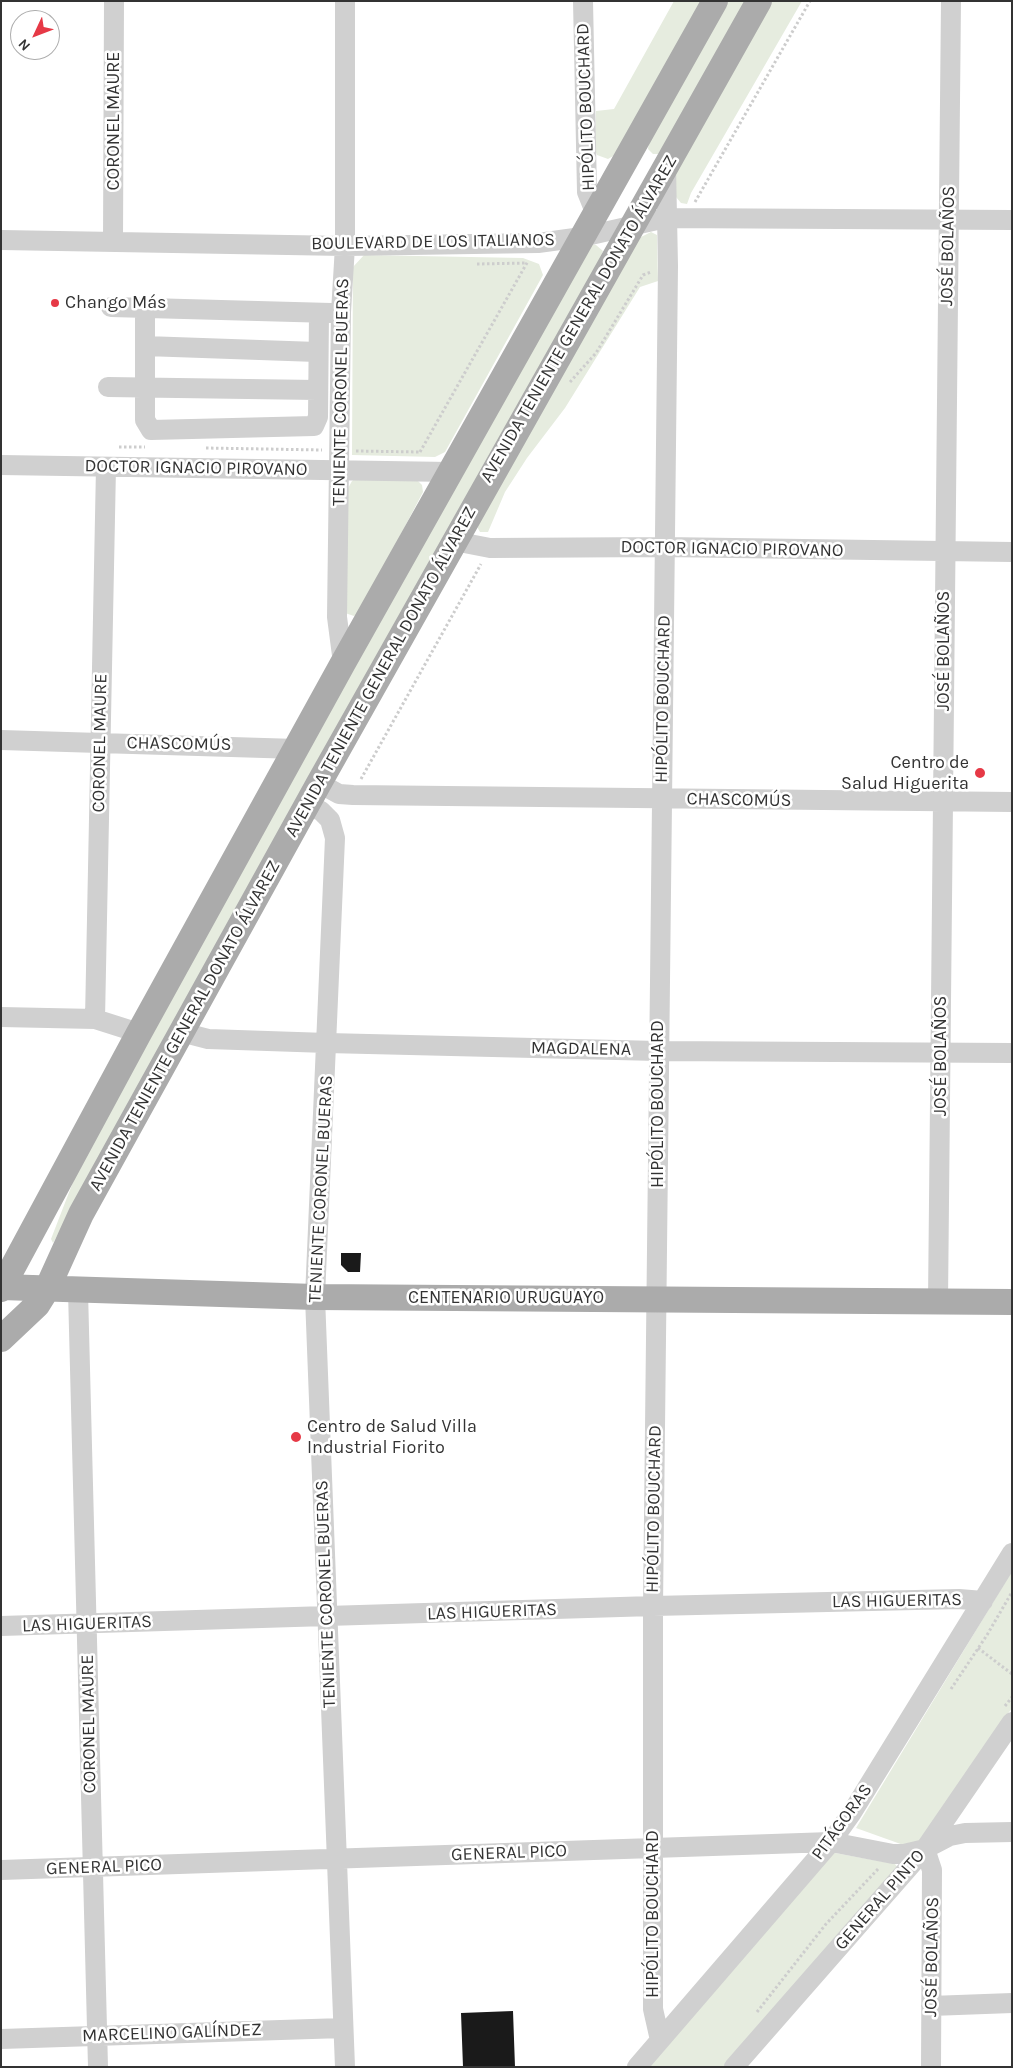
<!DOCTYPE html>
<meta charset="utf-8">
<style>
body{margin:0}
#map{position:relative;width:1013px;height:2068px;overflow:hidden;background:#fff;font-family:Karla,sans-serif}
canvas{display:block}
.frame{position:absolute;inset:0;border:2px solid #333;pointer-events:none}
.north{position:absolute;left:10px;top:10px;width:50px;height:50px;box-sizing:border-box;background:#fff;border:1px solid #adadad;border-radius:50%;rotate:227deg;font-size:14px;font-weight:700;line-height:20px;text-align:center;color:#333}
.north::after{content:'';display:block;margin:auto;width:18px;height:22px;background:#e63946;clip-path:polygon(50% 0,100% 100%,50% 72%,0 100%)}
</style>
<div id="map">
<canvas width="1013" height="2068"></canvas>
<div class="frame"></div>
<div class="north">N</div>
</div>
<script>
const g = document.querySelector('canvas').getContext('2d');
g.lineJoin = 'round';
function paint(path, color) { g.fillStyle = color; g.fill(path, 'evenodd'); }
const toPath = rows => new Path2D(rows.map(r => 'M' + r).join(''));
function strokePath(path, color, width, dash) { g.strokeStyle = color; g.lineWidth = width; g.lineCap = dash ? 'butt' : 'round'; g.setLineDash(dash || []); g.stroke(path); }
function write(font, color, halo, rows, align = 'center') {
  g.font = font + ' Karla,sans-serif'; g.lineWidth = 5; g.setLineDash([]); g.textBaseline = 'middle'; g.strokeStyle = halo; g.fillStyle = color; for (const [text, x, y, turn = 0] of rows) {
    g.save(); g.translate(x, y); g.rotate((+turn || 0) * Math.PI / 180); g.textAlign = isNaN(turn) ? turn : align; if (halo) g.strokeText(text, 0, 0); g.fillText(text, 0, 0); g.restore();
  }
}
paint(toPath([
 [674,1,703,1,615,155,608,159,597,155,595,150,596,111,614,109],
 [727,1,745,1,662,150,658,154,653,154,648,149,649,141],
 [769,1,802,1,691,193,687,204,681,203,676,197,675,170],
 [651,232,657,235,658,281,640,287,565,408,527,458,505,492,488,532,480,532,476,525,635,240],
 [590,244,596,245,603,251,601,257,53,1243,51,1239,85,1151],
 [364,255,523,258,539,264,543,275,445,452,435,457,352,455,353,267],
 [359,476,418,481,422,485,423,492,359,614,354,616,345,613,347,490,352,481],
 [1012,1571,1012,1708,918,1843,909,1847,856,1828],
 [830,1852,895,1864,898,1868,726,2067,647,2067]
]), '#e6ecdf');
paint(toPath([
 [341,1253,361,1253,360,1272,348,1272,341,1265],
 [513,2011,515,2067,463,2067,461,2013]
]), '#1a1a1a');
strokePath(toPath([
 [695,202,810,1],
 [477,264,526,263],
 [570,382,596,353,643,275,651,272],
 [119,447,145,447],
 [206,448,322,450],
 [356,451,420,452],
 [420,452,528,261],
 [361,779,481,564],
 [978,1648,1012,1674],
 [951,1689,987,1635,1012,1592],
 [1005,1706,1012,1697],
 [757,2012,826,1924,879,1868]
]), '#cdcdcd', 3, [2.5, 2.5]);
strokePath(toPath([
 [583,1,587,192,595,212],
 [1,240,345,246,538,243,582,237,666,218,1012,220],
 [113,241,114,1],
 [111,307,331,313],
 [145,308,145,420,151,430,314,426,318,417,319,313],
 [145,346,317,352],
 [108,387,317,390],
 [1,465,450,472],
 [454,541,490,548,664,547,1012,552],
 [343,663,337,617,341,312,345,246,345,1],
 [1,740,297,749],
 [319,783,339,794,353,795,1012,802],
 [307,805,321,811,330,820,335,838,315,1297,345,2067],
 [1,1017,95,1019,139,1033],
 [95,1019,106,467],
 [181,1032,208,1039,327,1043,658,1051,1012,1053],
 [78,1291,98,2067],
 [938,1300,951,1],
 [1,1626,653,1606,959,1599,983,1601],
 [925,1849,932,1870,931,2067],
 [1,1870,831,1842,893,1854,904,1854,925,1849,950,1836,965,1833,1012,1832],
 [931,2006,1012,2003],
 [1,2039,343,2028],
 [660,2040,653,2009,653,1606,668,266,666,167],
 [637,2067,831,1842,851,1814,1012,1553],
 [734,2067,925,1849,1012,1722]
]), '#d0d0d0', 20);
strokePath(toPath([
 [1,1287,315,1297,1012,1302],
 [1,1289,139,1033,343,663,715,1],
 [1,1339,37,1305,47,1289,81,1214,319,783,759,1]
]), '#ababab', 26);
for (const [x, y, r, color] of [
 [55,303,5,"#e63946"],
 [980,773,6,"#e63946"],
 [296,1437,6,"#e63946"]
]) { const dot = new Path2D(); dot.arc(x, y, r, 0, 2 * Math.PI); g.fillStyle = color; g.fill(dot); strokePath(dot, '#fff', 2); }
write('18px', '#333', '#fff', [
 ["HIPÓLITO BOUCHARD",586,107,-92],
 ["CORONEL MAURE",114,121,-90],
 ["BOULEVARD DE LOS ITALIANOS",433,242,-1],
 ["JOSÉ BOLAÑOS",948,246,-89],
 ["AVENIDA TENIENTE GENERAL DONATO ÁLVAREZ",579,319,-60],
 ["TENIENTE CORONEL BUERAS",341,392,-89],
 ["DOCTOR IGNACIO PIROVANO",196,468,1],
 ["DOCTOR IGNACIO PIROVANO",732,549,1],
 ["JOSÉ BOLAÑOS",944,651,-90],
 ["AVENIDA TENIENTE GENERAL DONATO ÁLVAREZ",381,672,-61],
 ["HIPÓLITO BOUCHARD",663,699,-89],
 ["CORONEL MAURE",100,743,-89],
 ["CHASCOMÚS",179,744,1],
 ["CHASCOMÚS",739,800,1],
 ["AVENIDA TENIENTE GENERAL DONATO ÁLVAREZ",185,1026,-61],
 ["MAGDALENA",581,1049,1],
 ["JOSÉ BOLAÑOS",941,1056,-90],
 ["HIPÓLITO BOUCHARD",658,1104,-90],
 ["TENIENTE CORONEL BUERAS",321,1189,-87],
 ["CENTENARIO URUGUAYO",506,1298],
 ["HIPÓLITO BOUCHARD",654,1509,-89],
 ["TENIENTE CORONEL BUERAS",326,1594,-92],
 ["LAS HIGUERITAS",897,1601,-1],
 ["LAS HIGUERITAS",492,1612,-2],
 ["LAS HIGUERITAS",87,1624,-2],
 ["CORONEL MAURE",89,1724,-91],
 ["PITÁGORAS",842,1822,-54],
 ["GENERAL PICO",509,1853,-2],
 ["GENERAL PICO",104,1867,-2],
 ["GENERAL PINTO",880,1900,-49],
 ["HIPÓLITO BOUCHARD",653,1914,-90],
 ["JOSÉ BOLAÑOS",932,1957,-89],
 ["MARCELINO GALÍNDEZ",172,2033,-2]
]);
write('18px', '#333', '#fff', [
 ["Chango Más",65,303],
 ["Centro de",969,763,"right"],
 ["Salud Higuerita",969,784,"right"],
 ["Centro de Salud Villa",307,1427],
 ["Industrial Fiorito",307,1448]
], 'left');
</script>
